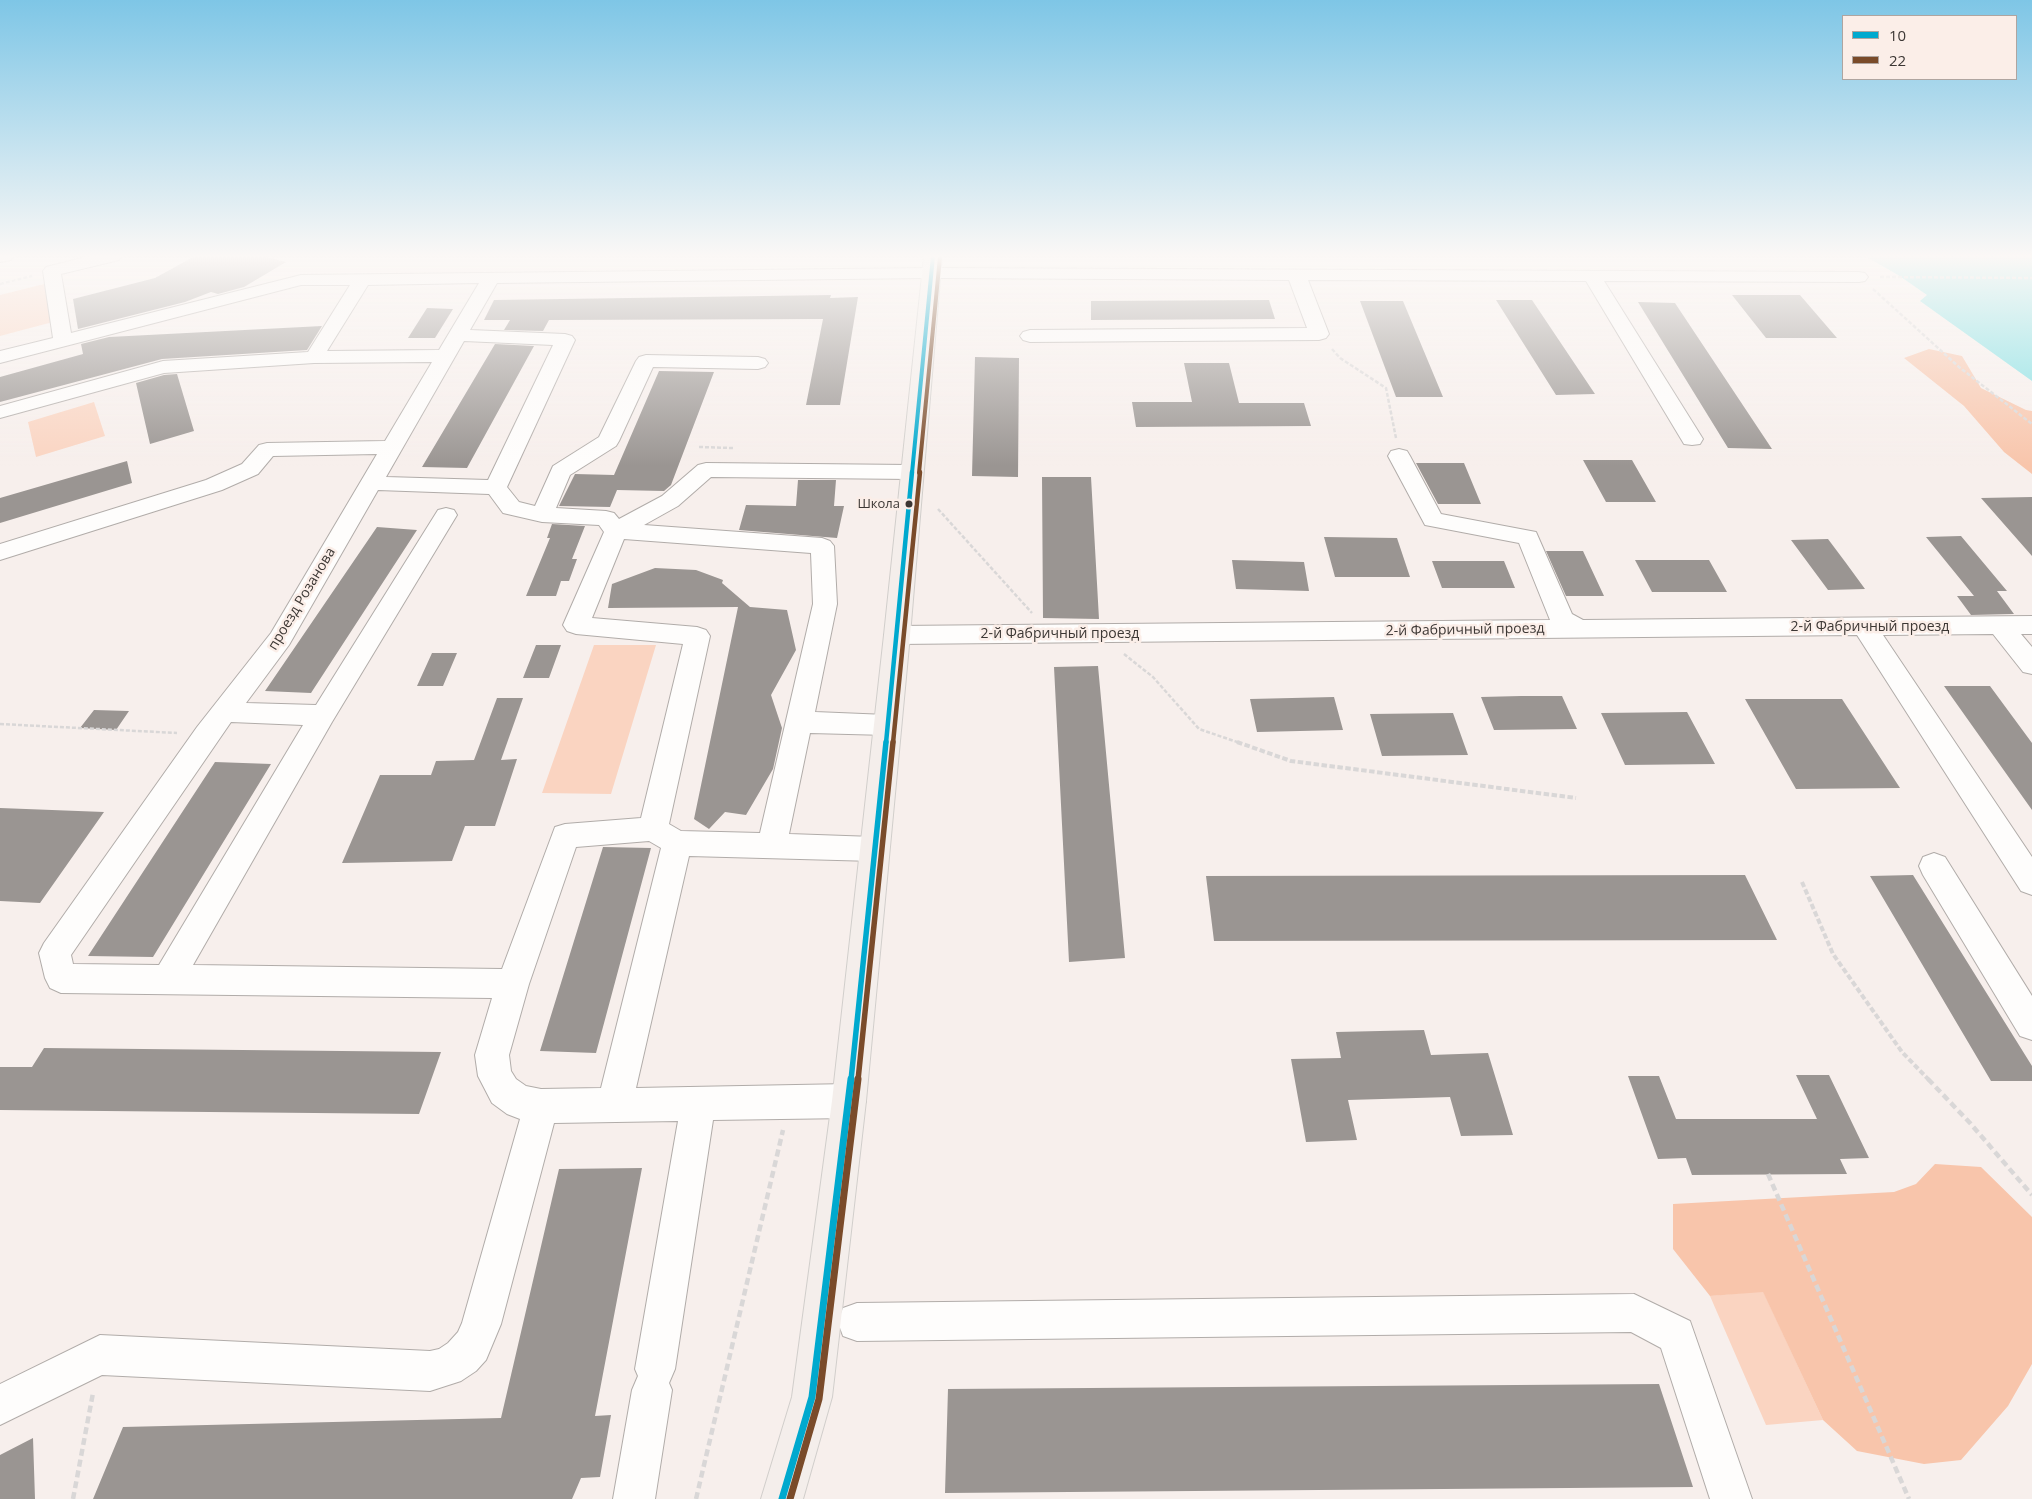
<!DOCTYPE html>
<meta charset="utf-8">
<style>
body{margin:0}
#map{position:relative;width:2032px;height:1499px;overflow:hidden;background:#f7efec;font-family:"Open Sans",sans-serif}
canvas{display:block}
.legend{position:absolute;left:1842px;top:15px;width:175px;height:65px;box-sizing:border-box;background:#fbeee8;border:1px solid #afa5a0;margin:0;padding:6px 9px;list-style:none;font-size:15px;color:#3c3734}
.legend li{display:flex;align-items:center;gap:10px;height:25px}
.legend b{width:25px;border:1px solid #afa5a0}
</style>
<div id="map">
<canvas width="2032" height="1499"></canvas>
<ul class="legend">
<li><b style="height:6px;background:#00a9ce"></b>10</li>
<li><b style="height:6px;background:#7a4b2a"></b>22</li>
</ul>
</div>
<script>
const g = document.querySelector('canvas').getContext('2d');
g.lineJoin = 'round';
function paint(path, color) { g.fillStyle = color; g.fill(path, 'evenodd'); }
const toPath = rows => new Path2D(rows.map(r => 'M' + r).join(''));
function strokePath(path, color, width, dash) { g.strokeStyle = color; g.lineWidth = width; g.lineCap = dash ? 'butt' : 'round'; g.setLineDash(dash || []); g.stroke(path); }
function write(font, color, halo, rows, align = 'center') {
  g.font = font + ' "Open Sans",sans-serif'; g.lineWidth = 5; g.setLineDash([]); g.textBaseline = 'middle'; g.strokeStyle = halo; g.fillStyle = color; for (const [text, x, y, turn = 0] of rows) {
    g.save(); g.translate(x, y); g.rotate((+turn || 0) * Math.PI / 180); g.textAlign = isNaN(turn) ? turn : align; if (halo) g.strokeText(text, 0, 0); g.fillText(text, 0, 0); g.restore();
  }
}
paint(toPath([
 [44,284,53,322,0,336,0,295],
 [94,402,105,436,36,457,28,422],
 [594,645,656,645,611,794,542,793],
 [1763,1291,1823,1420,1766,1425,1710,1296]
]), '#fad4c1');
paint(toPath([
 [1929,349,1962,356,1981,388,2026,410,2032,411,2032,474,2004,452,1964,406,1904,358],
 [1935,1164,1981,1167,2032,1217,2032,1364,2008,1406,1961,1460,1924,1464,1857,1451,1823,1420,1763,1292,1710,1296,1673,1249,1673,1204,1894,1192,1916,1184]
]), '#f8c5ab');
paint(toPath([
 [1865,256,2032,256,2032,381,1920,301,1927,295,1898,275]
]), '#80e0e4');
paint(toPath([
 [195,256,263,256,286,262,244,287,218,294,211,292,185,302,78,329,73,299,155,278],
 [831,295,830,298,858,297,840,405,806,405,823,319,549,320,543,331,504,330,510,320,484,320,494,300],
 [1732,295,1800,295,1837,338,1766,338],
 [1269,300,1275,319,1091,320,1091,301],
 [1496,300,1532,300,1595,394,1556,395],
 [1360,301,1403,301,1443,397,1396,397],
 [1638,302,1675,303,1772,449,1728,448],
 [427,308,453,309,435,338,408,338],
 [322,326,307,350,162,359,0,402,0,377,83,354,81,344,109,337],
 [495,344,534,346,467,468,422,467],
 [975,357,1019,358,1018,477,972,476],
 [1184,363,1229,363,1239,403,1304,403,1311,426,1136,427,1132,402,1192,402],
 [659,371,714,372,671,485,664,491,617,490,610,507,559,506,575,474,614,475],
 [177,374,194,431,150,444,136,383,164,375],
 [1583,460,1632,460,1656,502,1606,502],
 [127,461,132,483,0,523,0,498],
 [1416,463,1464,463,1481,504,1438,504],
 [1042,477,1091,477,1099,619,1043,618],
 [798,480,836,480,834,506,844,506,837,538,739,530,746,505,796,506],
 [2032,497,2032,556,1981,498],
 [552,524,585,526,572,559,577,559,569,581,561,581,556,596,526,596,550,538,547,538],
 [377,527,417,530,311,693,265,691],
 [1961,536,2007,591,1997,591,2014,614,1971,615,1957,596,1974,596,1926,537],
 [1324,537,1397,538,1410,577,1335,577],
 [1828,539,1846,563,1865,589,1828,590,1791,540],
 [1546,551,1583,551,1604,596,1566,596],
 [1232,560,1304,562,1309,591,1236,589],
 [1635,560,1709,560,1727,592,1652,592],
 [1432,561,1504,561,1515,588,1442,588],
 [655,568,696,570,723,580,722,583,750,607,787,610,796,650,771,695,782,728,773,769,746,815,725,812,709,829,694,819,738,607,608,608,612,584],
 [536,645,561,645,549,678,523,678],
 [432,653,457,653,443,686,417,686],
 [1098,666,1125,958,1069,962,1054,667],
 [1944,686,1990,686,2032,743,2032,810],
 [1521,696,1562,696,1577,729,1494,730,1481,697],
 [1334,697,1343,730,1257,732,1250,699],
 [497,698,523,698,501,760,517,759,495,826,465,826,452,861,342,863,380,775,431,775,436,761,474,760],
 [1745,699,1842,699,1900,788,1796,789],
 [94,710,129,711,116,730,80,728],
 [1687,712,1715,764,1625,765,1601,713],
 [1453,713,1468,755,1382,756,1370,714],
 [215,762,271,764,153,957,88,956],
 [0,808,104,812,40,903,0,901],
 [603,847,651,848,596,1053,540,1051],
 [1745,875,1777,940,1214,941,1206,876],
 [1913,875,2032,1066,2032,1081,1991,1081,1870,876],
 [1424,1030,1431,1055,1488,1053,1513,1135,1461,1136,1450,1097,1348,1100,1357,1140,1306,1142,1291,1059,1341,1058,1336,1032],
 [44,1048,441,1052,419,1114,0,1110,0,1067,32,1067],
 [1796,1075,1829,1075,1869,1158,1840,1159,1847,1174,1692,1175,1686,1158,1658,1159,1628,1076,1659,1076,1676,1119,1817,1119],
 [642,1168,595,1416,611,1415,600,1477,581,1478,572,1499,93,1499,123,1427,501,1418,559,1169],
 [1659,1384,1693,1487,945,1493,948,1389],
 [33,1438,35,1499,0,1499,0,1455]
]), '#9a9592');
const minor = toPath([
 [0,256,14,256,11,260,0,262,0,256],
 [90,256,122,256,119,260,61,274,71,333,301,275,931,268,1859,272,1865,273,1868,277,1865,281,1859,282,1604,281,1703,439,1700,444,1692,445,1684,444,1681,439,1586,281,1308,280,1329,334,1326,338,1319,340,1030,342,1023,340,1020,336,1023,332,1030,330,1307,328,1289,280,931,278,497,283,470,330,565,334,572,336,575,340,507,487,519,502,535,506,553,466,599,437,636,361,639,357,646,355,758,357,765,359,768,363,765,367,758,369,653,367,619,441,616,446,570,475,556,508,606,511,614,513,619,519,662,496,698,465,706,463,911,465,919,467,922,472,919,477,911,479,711,477,678,506,644,525,822,538,830,541,834,546,837,604,815,712,887,715,897,718,901,725,897,732,887,735,810,733,789,834,874,837,884,840,889,849,884,858,874,861,689,856,636,1088,849,1084,861,1089,866,1101,861,1113,849,1118,713,1120,675,1369,669,1383,672,1390,655,1499,613,1499,632,1390,638,1376,635,1369,678,1121,554,1123,501,1324,486,1360,476,1371,461,1381,430,1391,102,1375,0,1425,0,1384,100,1335,430,1351,439,1349,448,1343,458,1332,462,1323,520,1119,507,1114,492,1103,478,1076,475,1055,492,998,61,993,50,988,45,978,39,953,44,943,197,727,271,633,377,454,273,456,258,474,222,490,0,560,0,544,206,480,242,464,259,445,267,443,385,441,432,362,314,363,164,373,0,418,0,406,163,361,308,352,350,285,301,285,0,363,0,351,53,338,43,271,46,267,90,256],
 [479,283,439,350,327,351,368,285,479,283],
 [464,341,553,345,488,480,386,477,464,341],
 [378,490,489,494,503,513,542,522,599,525,604,532,563,625,567,631,576,634,683,644,641,818,565,824,555,827,502,969,193,965,332,722,457,515,454,510,446,508,438,510,316,705,246,703,289,645,378,490],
 [624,539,811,553,813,604,760,833,681,831,669,824,710,636,706,630,697,627,592,618,624,539],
 [231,722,303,725,159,965,73,964,71,955,231,722],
 [649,841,661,848,601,1088,541,1089,526,1086,516,1079,511,1071,509,1055,529,984,576,847,649,841],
 [1399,449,1407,451,1410,456,1441,514,1536,532,1572,614,1583,620,2032,616,2032,634,2021,634,2032,647,2032,674,2023,672,1993,634,1883,635,2032,857,2032,895,2021,891,1857,635,897,644,888,641,884,635,888,629,897,626,1550,620,1519,543,1425,525,1388,456,1391,451,1399,449],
 [1934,853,1945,857,2032,996,2032,1040,2020,1036,1923,875,1919,866,1923,857,1934,853],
 [1634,1294,1690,1321,1752,1499,1710,1499,1661,1348,1631,1332,857,1341,843,1336,838,1322,843,1308,857,1303,1634,1294]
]);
const major = toPath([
 [924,256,942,256,910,635,866,1101,832,1397,803,1499,761,1499,792,1397,832,1101,884,635,924,256]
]);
strokePath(minor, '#b1aca9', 2);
strokePath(major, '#d1cecb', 2);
strokePath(toPath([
 [1880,277,2032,278],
 [0,284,32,276],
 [1873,289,1959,367,2032,424],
 [1332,349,1340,358,1386,388,1396,438],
 [699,447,733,448],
 [938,509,1032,613],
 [1124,654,1153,677,1199,729,1240,743],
 [0,724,177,733]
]), '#d9d7d7', 2.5, [4, 2]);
strokePath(toPath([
 [1237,742,1291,761,1576,798],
 [1802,882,1833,954,1902,1052,1929,1080]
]), '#d9d7d7', 4, [5.5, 2.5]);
strokePath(toPath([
 [1928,1079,1970,1123,2032,1195],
 [1768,1174,1909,1499],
 [73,1499,93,1393],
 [696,1499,783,1130]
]), '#d9d7d7', 4.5, [7, 4]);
paint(minor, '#fefdfc');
paint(major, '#f4eeeb');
strokePath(toPath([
 [912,473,933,256]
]), '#00a9ce', 4);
strokePath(toPath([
 [886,743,912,472]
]), '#00a9ce', 4.5);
strokePath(toPath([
 [851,1080,886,742]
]), '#00a9ce', 5.5);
strokePath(toPath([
 [782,1499,812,1397,851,1079]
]), '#00a9ce', 7);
strokePath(toPath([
 [919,473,940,257]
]), '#7a4b2a', 4);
strokePath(toPath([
 [893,743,920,472]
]), '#7a4b2a', 4.5);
strokePath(toPath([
 [858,1080,893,742]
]), '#7a4b2a', 5.5);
strokePath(toPath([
 [790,1499,819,1399,858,1079]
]), '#7a4b2a', 7);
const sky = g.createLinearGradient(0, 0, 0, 466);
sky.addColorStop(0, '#7ec6e6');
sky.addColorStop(0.55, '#fbf8f6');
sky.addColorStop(1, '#fbf8f600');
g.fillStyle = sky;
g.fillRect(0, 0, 2032, 466);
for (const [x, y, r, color] of [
 [909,504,4.5,"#3c3734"]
]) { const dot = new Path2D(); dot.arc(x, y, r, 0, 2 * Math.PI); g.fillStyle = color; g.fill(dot); strokePath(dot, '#fbeee8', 2); }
write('13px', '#3c3734', '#fbeee8', [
 ["Школа",900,504]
], 'right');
write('14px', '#3c3734', '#fbeee8', [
 ["проезд Розанова",302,599,-59],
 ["2-й Фабричный проезд",1870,627],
 ["2-й Фабричный проезд",1465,630,-1],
 ["2-й Фабричный проезд",1060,634]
]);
</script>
